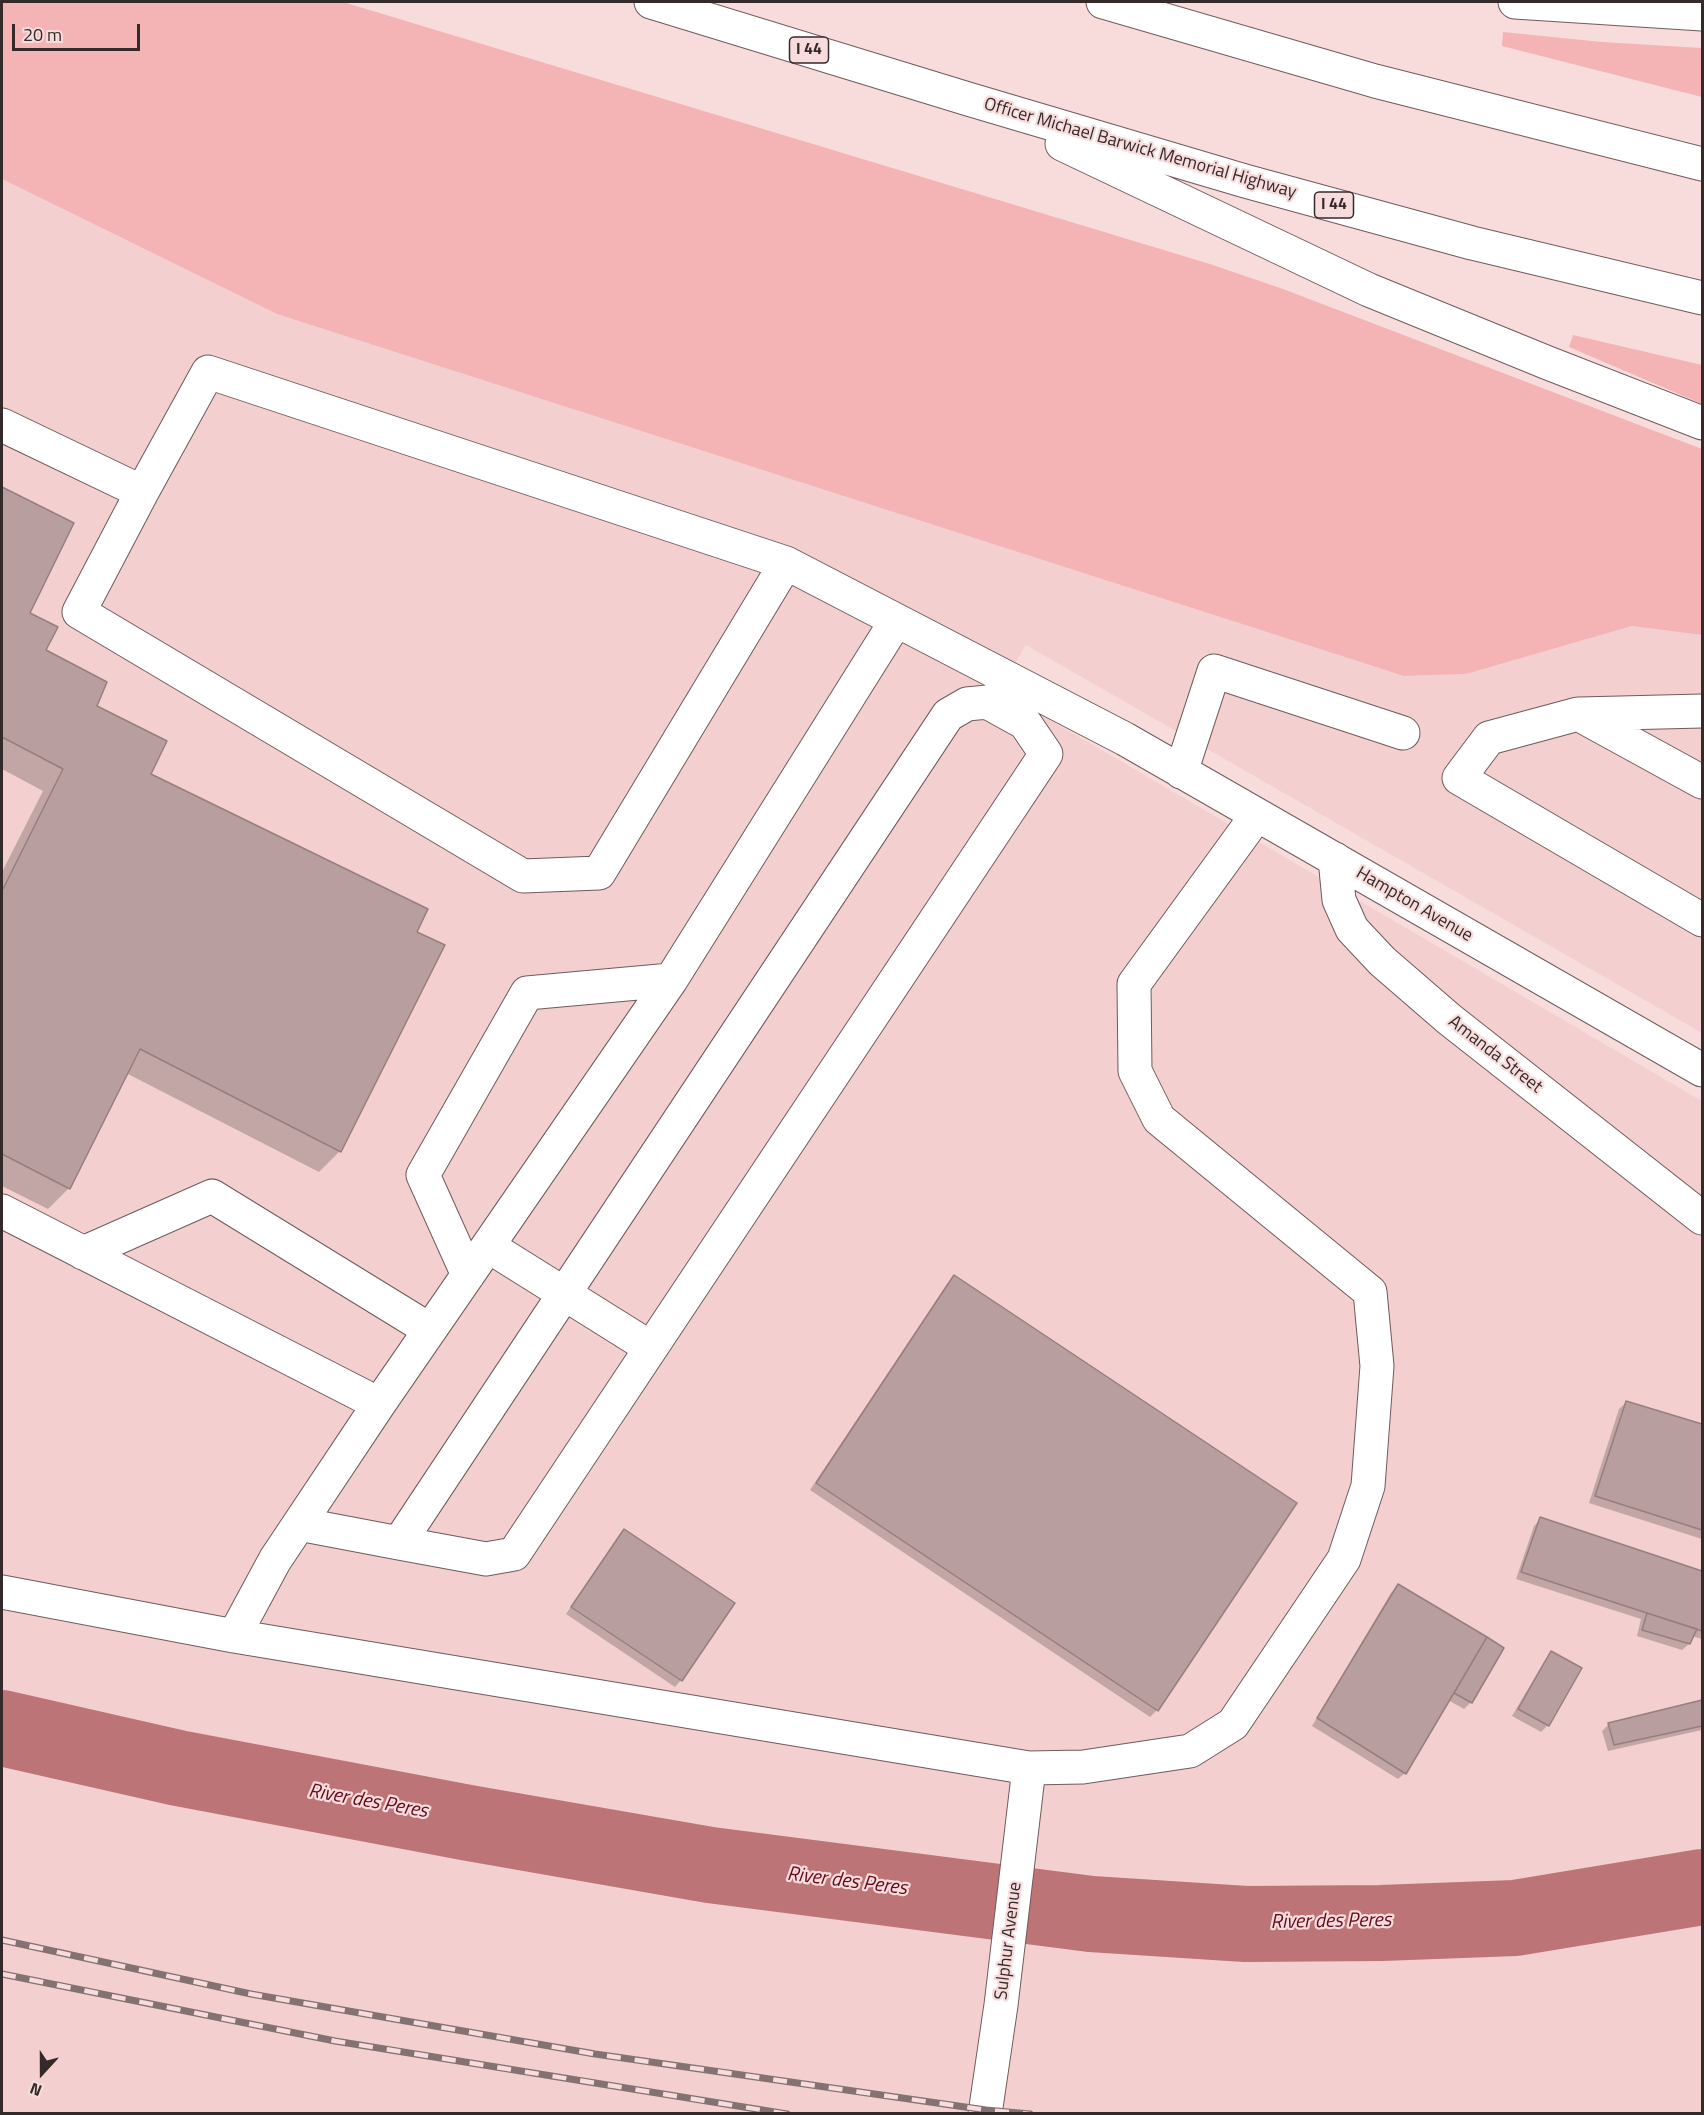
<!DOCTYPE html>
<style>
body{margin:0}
#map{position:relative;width:1704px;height:2115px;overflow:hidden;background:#f8dcdc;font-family:"Titillium Web",sans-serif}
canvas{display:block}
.frame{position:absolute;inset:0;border:3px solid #352a2a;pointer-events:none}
.north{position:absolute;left:12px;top:2043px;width:60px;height:60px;-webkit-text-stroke:4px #f8dcdc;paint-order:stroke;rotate:201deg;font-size:16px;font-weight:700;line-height:24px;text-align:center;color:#352a2a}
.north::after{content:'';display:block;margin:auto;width:21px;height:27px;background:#352a2a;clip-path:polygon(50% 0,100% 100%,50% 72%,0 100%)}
.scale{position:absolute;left:12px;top:24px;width:128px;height:27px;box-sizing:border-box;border:3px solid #352a2a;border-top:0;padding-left:8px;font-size:18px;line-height:21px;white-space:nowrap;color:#352a2a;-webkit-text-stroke:4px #f8dcdc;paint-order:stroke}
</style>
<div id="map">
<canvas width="1704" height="2115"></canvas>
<div class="frame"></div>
<div class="north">N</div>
<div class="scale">20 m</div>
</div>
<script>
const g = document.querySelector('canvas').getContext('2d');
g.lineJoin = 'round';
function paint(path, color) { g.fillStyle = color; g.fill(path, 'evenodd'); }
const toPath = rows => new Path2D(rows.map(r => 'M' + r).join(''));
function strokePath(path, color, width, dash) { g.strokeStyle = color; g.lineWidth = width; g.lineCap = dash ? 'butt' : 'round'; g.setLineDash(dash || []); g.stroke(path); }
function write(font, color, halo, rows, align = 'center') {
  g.font = font + ' "Titillium Web",sans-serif'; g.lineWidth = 4.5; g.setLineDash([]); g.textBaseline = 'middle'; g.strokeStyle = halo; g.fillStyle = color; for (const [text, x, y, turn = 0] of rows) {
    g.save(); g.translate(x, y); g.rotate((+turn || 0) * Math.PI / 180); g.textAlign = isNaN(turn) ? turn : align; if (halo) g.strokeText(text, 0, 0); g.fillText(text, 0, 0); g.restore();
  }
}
paint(toPath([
 [2,179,277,314,1404,676,1466,674,1632,626,1702,635,1702,1033,1026,645,999,690,1702,1101,1702,2113,2,2113]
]), '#f3cfcf');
paint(toPath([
 [2,2,343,2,1210,264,1283,289,1702,449,1702,635,1632,626,1466,674,1404,676,277,314,2,179],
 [1503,32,1602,42,1702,48,1702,97,1502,46],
 [1573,335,1702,365,1702,404,1569,347]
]), '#f4b3b4');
paint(toPath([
 [2,489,72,524,28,613,44,651,95,707,148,774,415,932,340,1151,319,1172,126,1073,69,1188,48,1209,2,1186,2,872,43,791,2,769],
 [954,1277,1157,1710,1150,1717,810,1490,947,1284],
 [1626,1403,1702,1426,1702,1539,1589,1503,1619,1409],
 [1541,1519,1702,1572,1702,1639,1692,1636,1689,1644,1682,1650,1637,1636,1641,1619,1516,1579,1534,1526],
 [624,1530,681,1680,675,1687,566,1614,618,1537],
 [1398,1586,1502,1648,1471,1702,1464,1709,1448,1700,1405,1773,1398,1779,1312,1726,1391,1593],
 [1552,1653,1548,1725,1541,1732,1512,1716,1545,1660],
 [1702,1702,1702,1730,1608,1751,1602,1731,1609,1724]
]), '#0003');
strokePath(toPath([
 [2,1728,178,1768,469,1823,710,1865,1091,1914,1246,1924,1381,1923,1515,1918,1702,1887]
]), '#bc7477', 76);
const building = toPath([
 [2,487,74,523,30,613,58,627,46,650,107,682,97,706,167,741,151,774,428,909,417,932,445,945,341,1152,140,1049,70,1189,2,1154,2,891,63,769,2,737,2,487],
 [954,1275,1297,1503,1158,1711,816,1483,954,1275],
 [1626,1401,1702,1424,1702,1530,1595,1496,1626,1401],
 [1540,1517,1702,1571,1702,1631,1521,1572,1540,1517],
 [624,1529,735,1603,682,1681,571,1607,624,1529],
 [1398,1584,1487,1637,1406,1774,1317,1718,1398,1584],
 [1647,1613,1697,1629,1690,1644,1642,1630,1647,1613],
 [1487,1637,1504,1648,1472,1703,1454,1693,1487,1637],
 [1551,1651,1582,1668,1549,1726,1518,1709,1551,1651],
 [1702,1700,1702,1726,1614,1745,1608,1723,1702,1700]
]);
paint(building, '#b89e9e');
strokePath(building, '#977e7f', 1.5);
const minor = toPath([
 [2,425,142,492],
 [786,563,599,873,523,876,79,612,142,492,208,372,786,563,1125,739,1702,1070],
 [896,621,671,980,379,1404,275,1560,234,1636,1029,1768,1083,1767,1190,1751,1233,1724,1344,1559,1368,1486,1377,1366,1370,1292,1159,1119,1135,1071,1134,984,1257,815],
 [1580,714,1702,711],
 [1181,772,1214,671,1403,733],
 [1702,782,1578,714,1489,738,1459,778,1702,920],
 [1335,859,1339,900,1352,929,1382,961,1449,1019,1702,1218],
 [2,1211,379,1404],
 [488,1246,651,1348],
 [83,1253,212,1196,430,1330],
 [468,1275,423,1175,527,993,671,980],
 [299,1524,399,1543,486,1559,514,1554,1046,754,1025,723,987,702,967,704,948,715,399,1543],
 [2,1592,234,1636],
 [985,2114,1001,2005,1029,1768]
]);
const highway = toPath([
 [651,2,968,99,1245,181,1472,243,1702,298],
 [1103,2,1375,81,1702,164],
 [1515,2,1702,14],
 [1062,144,1369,290,1548,363,1702,423]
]);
strokePath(minor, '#725a5b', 35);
strokePath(highway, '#725a5b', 35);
strokePath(minor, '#fff', 33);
strokePath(highway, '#fff', 33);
const rail = toPath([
 [2,1940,251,1994,595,2054,986,2110,1030,2114],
 [2,1974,335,2041,787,2114]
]);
strokePath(rail, '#847272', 7);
strokePath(rail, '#f8dcdc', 4.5, [14]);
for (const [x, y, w] of [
 [809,50,39],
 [1334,205,39]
]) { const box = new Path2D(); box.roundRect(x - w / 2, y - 13, w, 26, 4.5); g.fillStyle = '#f8dcdc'; g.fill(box); strokePath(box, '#352a2a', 1.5); }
write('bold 16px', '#352a2a', null, [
 ["I 44",809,50],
 ["I 44",1334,205]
]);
write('18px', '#352a2a', '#f8dcdc', [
 ["Officer Michael Barwick Memorial Highway",1140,149,16],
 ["Hampton Avenue",1414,905,30],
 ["Amanda Street",1495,1055,38],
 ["Sulphur Avenue",1009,1941,-83]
]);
write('italic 20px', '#640a1d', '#f8dcdc', [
 ["River des Peres",368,1802,10],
 ["River des Peres",847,1882,7],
 ["River des Peres",1331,1922,-1]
]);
</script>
